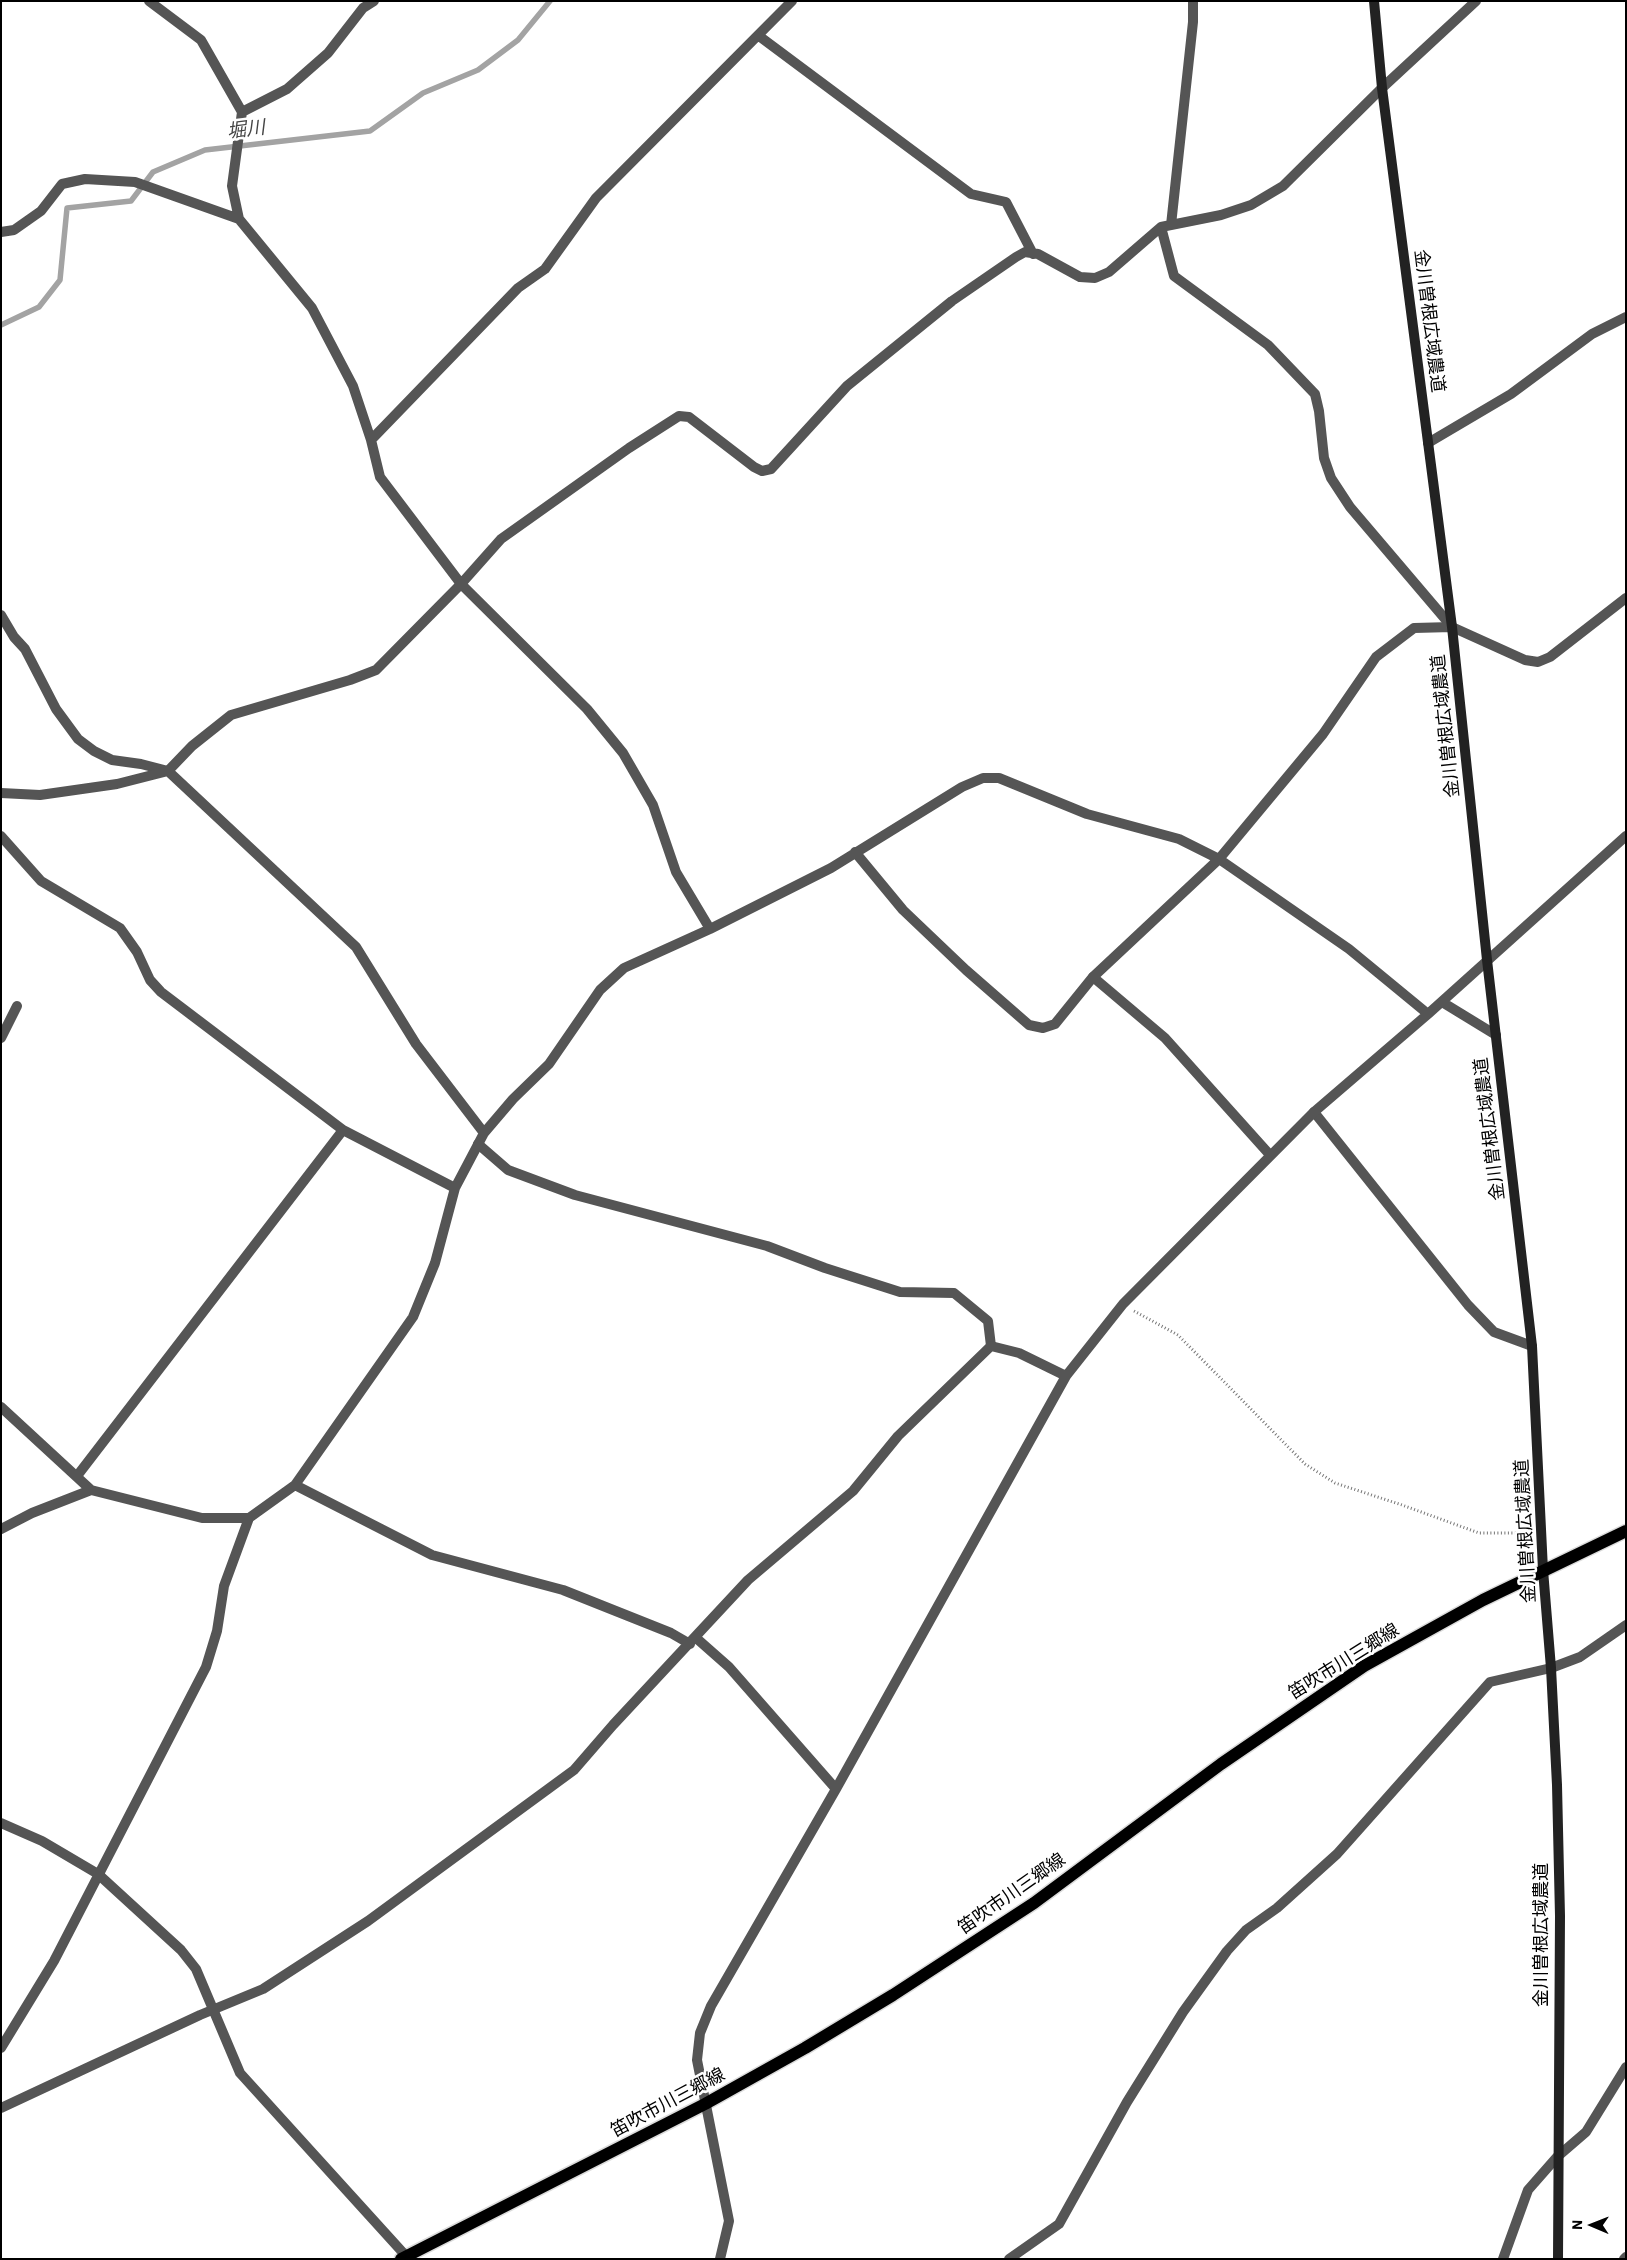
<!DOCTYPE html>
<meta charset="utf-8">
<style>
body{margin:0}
#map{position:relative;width:1627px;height:2260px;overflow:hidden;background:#fff;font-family:"IBM Plex Sans",sans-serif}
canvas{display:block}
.frame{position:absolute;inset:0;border:2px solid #000;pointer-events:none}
.north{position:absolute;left:1567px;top:2200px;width:50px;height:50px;-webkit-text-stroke:4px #fff;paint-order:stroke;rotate:271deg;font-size:14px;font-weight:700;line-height:20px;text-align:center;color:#000}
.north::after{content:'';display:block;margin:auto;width:18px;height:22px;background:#000;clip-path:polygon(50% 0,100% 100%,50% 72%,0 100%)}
</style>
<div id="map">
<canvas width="1627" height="2260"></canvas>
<div class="frame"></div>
<div class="north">N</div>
</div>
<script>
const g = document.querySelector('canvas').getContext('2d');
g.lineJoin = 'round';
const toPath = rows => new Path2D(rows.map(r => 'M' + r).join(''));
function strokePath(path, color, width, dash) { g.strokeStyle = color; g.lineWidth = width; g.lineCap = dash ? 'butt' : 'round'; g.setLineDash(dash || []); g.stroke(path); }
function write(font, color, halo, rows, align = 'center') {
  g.font = font + ' "IBM Plex Sans","Noto Sans JP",sans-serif'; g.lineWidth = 5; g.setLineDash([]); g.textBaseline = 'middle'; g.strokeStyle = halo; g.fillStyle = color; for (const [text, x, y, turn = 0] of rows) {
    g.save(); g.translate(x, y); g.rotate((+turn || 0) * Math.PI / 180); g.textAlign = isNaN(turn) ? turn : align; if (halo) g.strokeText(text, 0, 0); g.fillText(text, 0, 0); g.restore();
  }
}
strokePath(toPath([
 [1,325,39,307,60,280,67,208,131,201,153,172,205,150,370,131,423,93,478,70,518,40,550,1]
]), '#a3a3a3', 5.5);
const primary = toPath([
 [401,2259,705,2104,805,2048,893,1995,1034,1903,1221,1764,1364,1666,1483,1600,1626,1531]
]);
strokePath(primary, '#dbdbdb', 15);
strokePath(toPath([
 [1134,1311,1178,1335,1305,1464,1335,1483,1402,1505,1479,1533,1529,1533]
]), '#777', 3, [1, 2.5]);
strokePath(toPath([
 [149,1,201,40,242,112,232,186,239,219,312,308,353,386,371,440,380,477,461,584,501,539,629,448,679,416,689,417,754,467,762,471,771,469,847,386,952,301,1016,257,1025,252,1038,254,1080,277,1095,278,1109,272,1161,227,1221,215,1251,205,1283,186,1382,88,1476,1],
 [759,36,971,194,1006,202,1033,254],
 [242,112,287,89,328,53,363,8,374,1],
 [1171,225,1193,22,1193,1],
 [1161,227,1174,276,1268,345,1315,394,1319,411,1324,458,1331,478,1350,507,1452,627],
 [1,232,14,230,41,211,62,184,85,179,135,182,239,219],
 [371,440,518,288,545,269,596,198,792,1],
 [1,615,14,637,25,649,56,709,78,739,94,751,112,760,141,764,168,771],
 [1093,977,1165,1038,1270,1155],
 [1,1038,17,1006],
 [1314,1112,1468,1305,1494,1332,1532,1346],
 [478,1144,508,1170,575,1195,767,1246,825,1268,900,1292,954,1293,988,1321,991,1346],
 [1009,2259,1059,2224,1127,2102,1183,2012,1227,1951,1246,1930,1277,1908,1337,1854,1490,1682,1551,1668],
 [1624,2259,1626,2257]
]), '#555', 10);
strokePath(toPath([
 [1428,443,1511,394,1592,334,1626,317],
 [168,771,356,947,416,1044,484,1133],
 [1,793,40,795,117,784,168,771,192,746,231,715,350,680,376,670,461,584,587,709,623,753,653,805,676,872,710,929],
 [1,836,41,881,120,928,137,952,150,980,161,992,343,1130,455,1188],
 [855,852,903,910,966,970,1029,1025,1043,1028,1055,1024,1093,977,1219,859,1323,734,1376,657,1414,628,1452,627,1525,660,1538,662,1550,657,1626,598],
 [1442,1002,1496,1035],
 [1,1407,91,1490,202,1518,249,1518],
 [77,1476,343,1130],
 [295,1485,432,1555,563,1590,671,1633,690,1644],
 [1,1529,32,1513,91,1490],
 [695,1637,729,1667,836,1789],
 [1551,1668,1580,1657,1626,1625],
 [1,1823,42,1841,98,1874,181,1950,196,1969,240,2073,406,2256],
 [1,2048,54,1961,206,1667,217,1631,224,1586,249,1518,295,1485,413,1317,435,1263,455,1188,484,1133,513,1099,549,1064,600,990,624,968,710,929,831,868,962,787,983,778,999,778,1087,814,1179,839,1219,859,1349,949,1428,1014],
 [1,2108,200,2015,263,1989,368,1921,574,1770,613,1725,748,1580,853,1491,898,1436,991,1346,1019,1353,1066,1376],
 [720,2259,729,2221,697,2060,700,2033,711,2006,836,1789,1066,1376,1123,1304,1314,1112,1428,1014,1626,836],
 [1503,2259,1528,2190,1557,2157,1586,2132,1626,2067]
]), '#555', 10);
strokePath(toPath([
 [1374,1,1382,88,1452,627,1487,960,1532,1346,1543,1570,1551,1668,1557,1785,1560,1916,1558,2259]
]), '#222', 10);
strokePath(primary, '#000', 12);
write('18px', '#000', '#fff', [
 ["金川曽根広域農道",1429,321,83],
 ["金川曽根広域農道",1446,726,-96],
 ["金川曽根広域農道",1490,1129,-97],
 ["金川曽根広域農道",1526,1531,-93],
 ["笛吹市川三郷線",1344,1662,-32],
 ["笛吹市川三郷線",1012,1894,-35],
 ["金川曽根広域農道",1542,1935,-90],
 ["笛吹市川三郷線",668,2103,-28]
]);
write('italic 19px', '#444', '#fff', [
 ["堀川",246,130,-7]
]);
</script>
